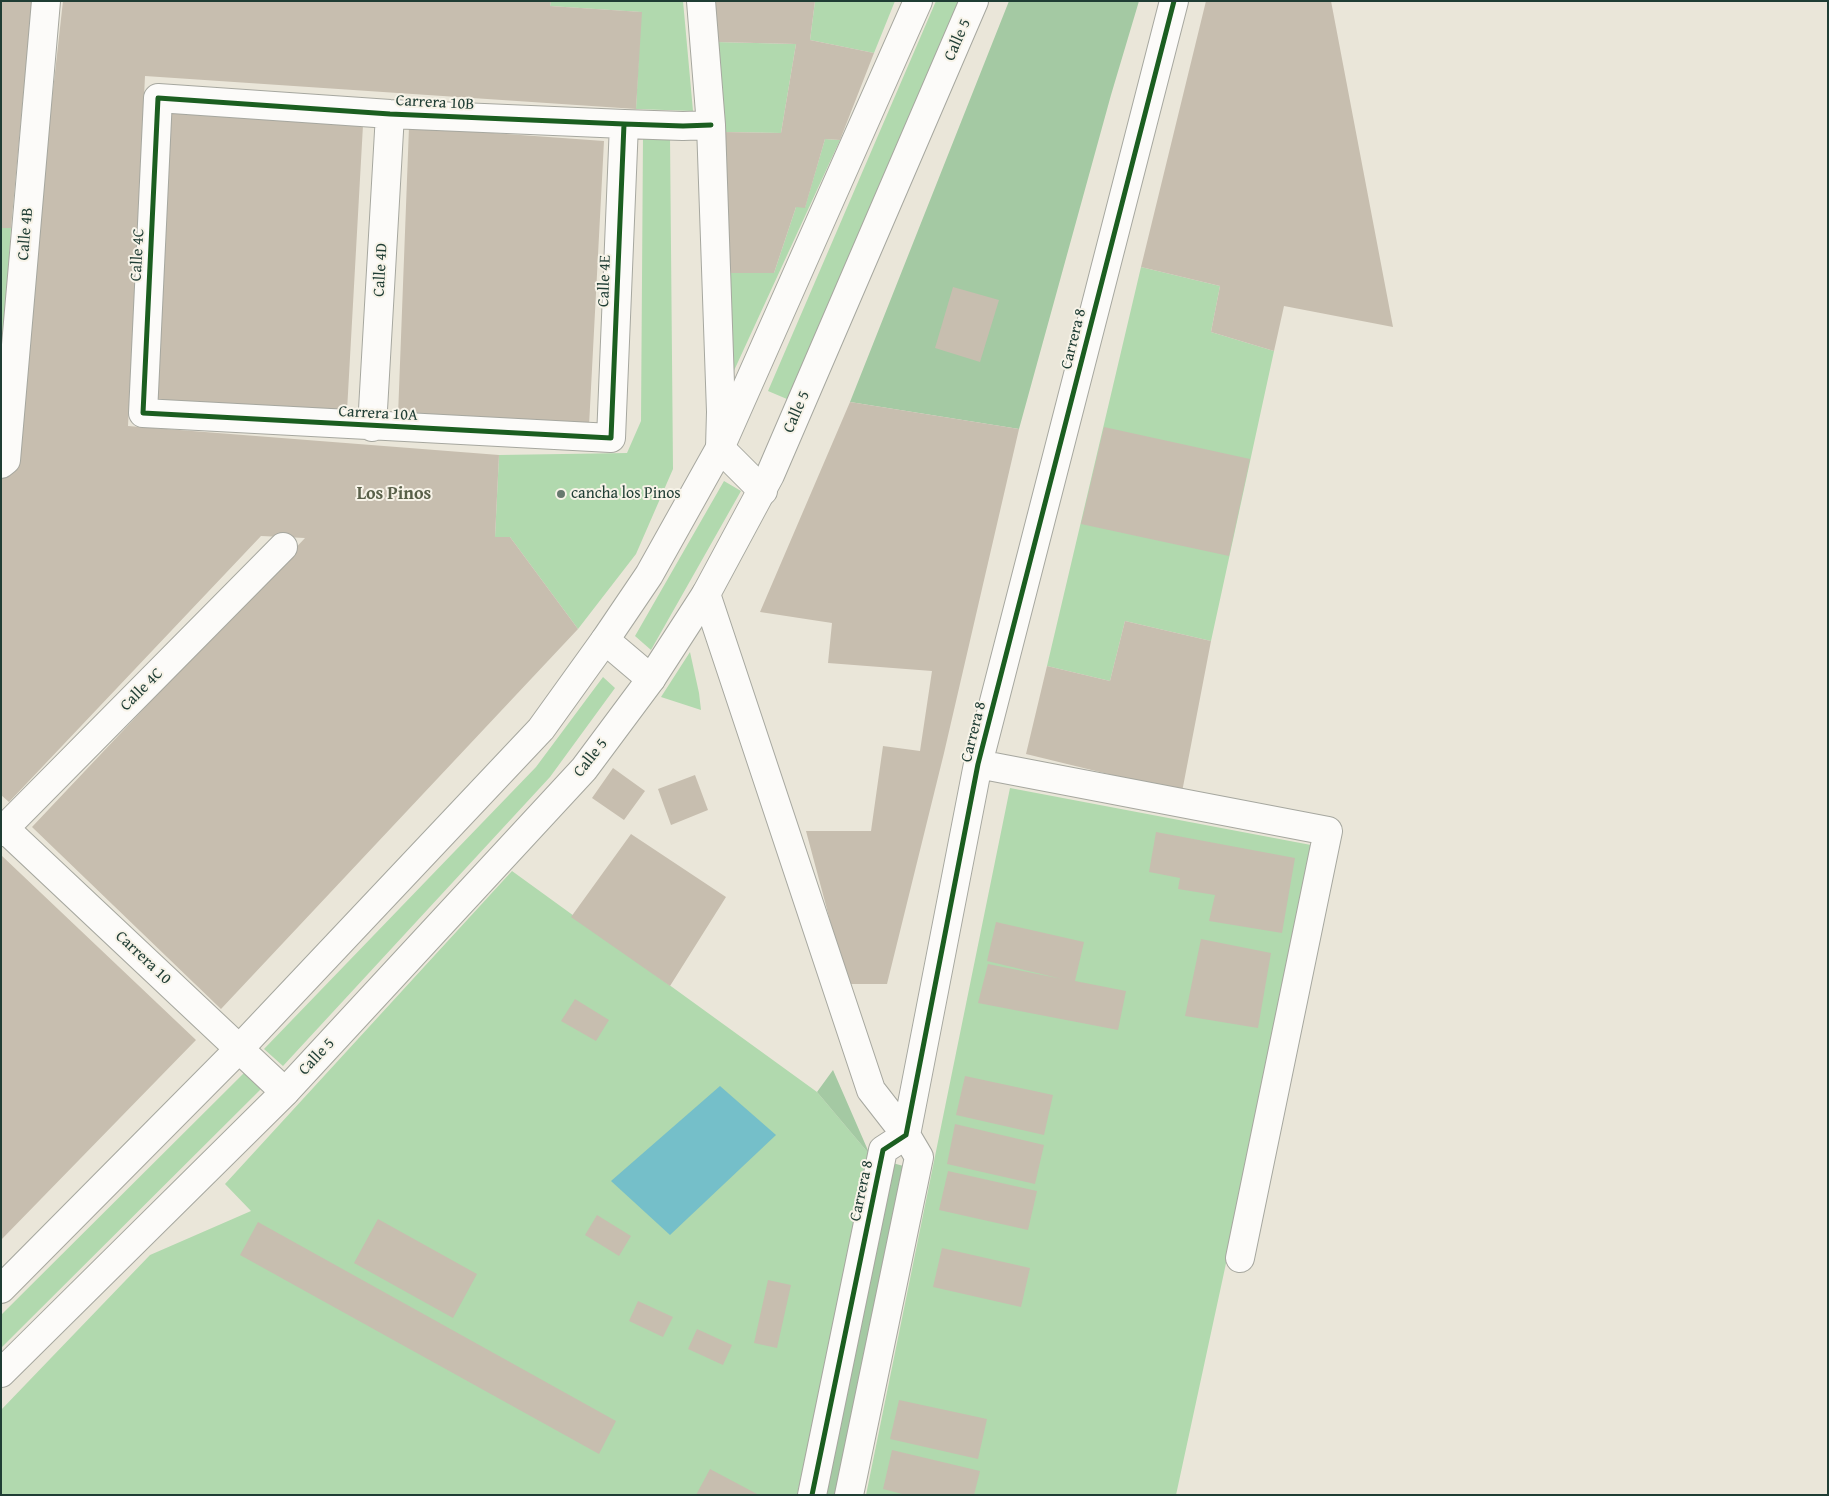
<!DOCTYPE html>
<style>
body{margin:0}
#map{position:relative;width:1829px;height:1496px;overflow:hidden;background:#eae6d9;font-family:"Gentium Book Plus",serif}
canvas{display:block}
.frame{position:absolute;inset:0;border:2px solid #1f3d34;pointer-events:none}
</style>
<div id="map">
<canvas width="1829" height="1496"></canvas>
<div class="frame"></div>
</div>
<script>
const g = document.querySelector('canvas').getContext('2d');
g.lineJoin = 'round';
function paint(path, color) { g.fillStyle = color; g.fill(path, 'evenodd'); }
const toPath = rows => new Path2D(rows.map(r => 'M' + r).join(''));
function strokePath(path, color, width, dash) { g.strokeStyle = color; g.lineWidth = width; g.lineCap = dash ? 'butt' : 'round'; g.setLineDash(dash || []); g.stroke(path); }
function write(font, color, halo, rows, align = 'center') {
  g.font = font + ' "Gentium Book Plus",serif'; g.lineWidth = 4; g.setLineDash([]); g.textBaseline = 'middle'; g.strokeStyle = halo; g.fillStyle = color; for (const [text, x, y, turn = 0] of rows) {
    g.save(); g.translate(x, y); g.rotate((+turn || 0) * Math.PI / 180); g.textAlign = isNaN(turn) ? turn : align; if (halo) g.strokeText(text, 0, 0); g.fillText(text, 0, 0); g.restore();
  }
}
paint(toPath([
 [551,1,683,1,693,111,636,109,641,12,550,6],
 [815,1,895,1,874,53,810,40],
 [936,1,965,1,794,402,768,391],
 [716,42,796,44,781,133,723,132],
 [643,136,670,136,673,469,636,554,578,629,510,537,495,537,499,455,627,453,641,421],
 [825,139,840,140,726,388,724,273,774,273,796,207,805,207],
 [1,228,11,228,1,380],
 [1141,267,1220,286,1211,332,1274,351,1211,641,1125,621,1110,681,1047,666],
 [724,481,741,491,651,650,635,636],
 [690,652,699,693,701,710,661,697],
 [603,677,615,688,550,777,283,1066,264,1049,536,767],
 [1010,788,1311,845,1225,1268,1176,1495,866,1495],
 [512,871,817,1092,870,1155,797,1495,1,1495,1,1410,150,1255,251,1211,225,1184],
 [245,1072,262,1088,1,1348,1,1315]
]), '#b1d9ae');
paint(toPath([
 [1009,1,1139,1,1111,95,1019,429,850,402],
 [833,1070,870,1155,817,1092],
 [889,1162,907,1167,843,1495,821,1495]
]), '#a4c9a3');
paint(toPath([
 [720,1086,776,1135,670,1235,611,1181]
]), '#75bfc9');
paint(toPath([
 [1,1,32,1,11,228,1,228],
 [63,1,551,1,550,6,642,12,636,109,145,76,128,426,499,455,495,537,510,537,578,629,221,1009,32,827,305,538,261,536,9,802,1,795,1,478,16,465,23,359],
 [713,1,815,1,810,40,874,53,840,140,825,139,805,208,796,207,774,273,724,273,723,132,781,133,796,44,716,42],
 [1206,1,1331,1,1393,327,1284,306,1274,351,1211,332,1220,286,1141,267],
 [168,111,363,125,347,411,157,400],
 [409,127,604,141,589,426,398,416],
 [953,287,999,300,980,362,935,348],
 [850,402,1019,429,944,753,887,984,847,984,806,831,871,831,883,746,920,751,932,671,828,663,832,623,760,612],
 [1104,427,1250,459,1229,556,1081,524],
 [1125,621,1211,641,1182,792,1026,754,1047,666,1110,681],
 [613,768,645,791,624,820,592,798],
 [695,775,708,810,671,825,658,789],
 [1156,832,1295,858,1282,933,1209,921,1215,895,1178,889,1180,878,1149,872],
 [631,834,726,897,670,986,571,917],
 [1,855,196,1040,1,1240],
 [996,922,1084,942,1075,981,1126,991,1118,1030,978,1003,988,964,1062,979,987,961],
 [1201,939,1271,953,1258,1028,1185,1016],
 [575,999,609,1020,596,1041,561,1021],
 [965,1076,1053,1095,1044,1135,956,1115],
 [955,1124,1044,1145,1035,1184,947,1164],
 [948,1171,1037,1191,1028,1230,939,1210],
 [597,1215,631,1236,619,1256,585,1235],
 [378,1219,477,1274,453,1318,354,1263],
 [258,1222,616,1421,599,1454,240,1255],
 [942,1248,1030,1268,1021,1307,933,1287],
 [768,1280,791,1285,777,1348,754,1343],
 [638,1301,673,1317,663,1337,629,1321],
 [697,1329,732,1345,723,1365,688,1349],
 [899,1400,987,1419,978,1459,890,1439],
 [892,1450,980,1471,974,1495,906,1495,883,1489],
 [710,1469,759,1495,696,1495]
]), '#c7beaf');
const street = toPath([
 [701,1,711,125,721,412,720,448,763,491],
 [624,124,611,438,143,413,158,98,390,114,624,124,683,126,711,125],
 [372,427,390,114],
 [1,464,6,460,46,1],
 [706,594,871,1090,906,1135,919,1157,849,1495],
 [605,640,651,679],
 [978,764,1328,831,1240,1258],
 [1,825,285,1092],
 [1,832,283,547],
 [812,1495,883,1150,906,1135,978,764,1174,1]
]);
const secondary = toPath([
 [1,1289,240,1048,541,729,605,640,649,575,720,448,918,1],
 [1,1373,285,1092,584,769,651,679,706,594,770,475,974,1]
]);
strokePath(street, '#a6a79f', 30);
strokePath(secondary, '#a6a79f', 30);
strokePath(street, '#fcfbf9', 28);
strokePath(secondary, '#fcfbf9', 28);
strokePath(toPath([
 [624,124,611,438,143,413,158,98,390,114,624,124,683,126,711,125],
 [812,1495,883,1150,906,1135,978,764,1174,1]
]), '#1b5e20', 5);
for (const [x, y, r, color] of [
 [561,494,5,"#66786e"]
]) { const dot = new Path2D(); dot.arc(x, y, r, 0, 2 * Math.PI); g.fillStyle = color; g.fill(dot); strokePath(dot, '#f7f3e8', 2); }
write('16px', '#1f3d34', '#f7f3e8', [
 ["Calle 5",958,40,-67],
 ["Carrera 10B",435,103,3],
 ["Calle 4B",26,234,-85],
 ["Calle 4C",138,255,-87],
 ["Calle 4D",381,270,-87],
 ["Calle 4E",605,281,-88],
 ["Carrera 8",1074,339,-76],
 ["Calle 5",797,412,-67],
 ["Carrera 10A",378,414,3],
 ["Calle 4C",142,690,-45],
 ["Carrera 8",974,732,-76],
 ["Calle 5",591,758,-52],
 ["Carrera 10",143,958,43],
 ["Calle 5",317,1057,-47],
 ["Carrera 8",862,1191,-78]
]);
write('16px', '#1f3d34', '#f7f3e8', [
 ["cancha los Pinos",571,494]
], 'left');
write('bold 18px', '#596049', '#f7f3e8', [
 ["Los Pinos",394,494]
]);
</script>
